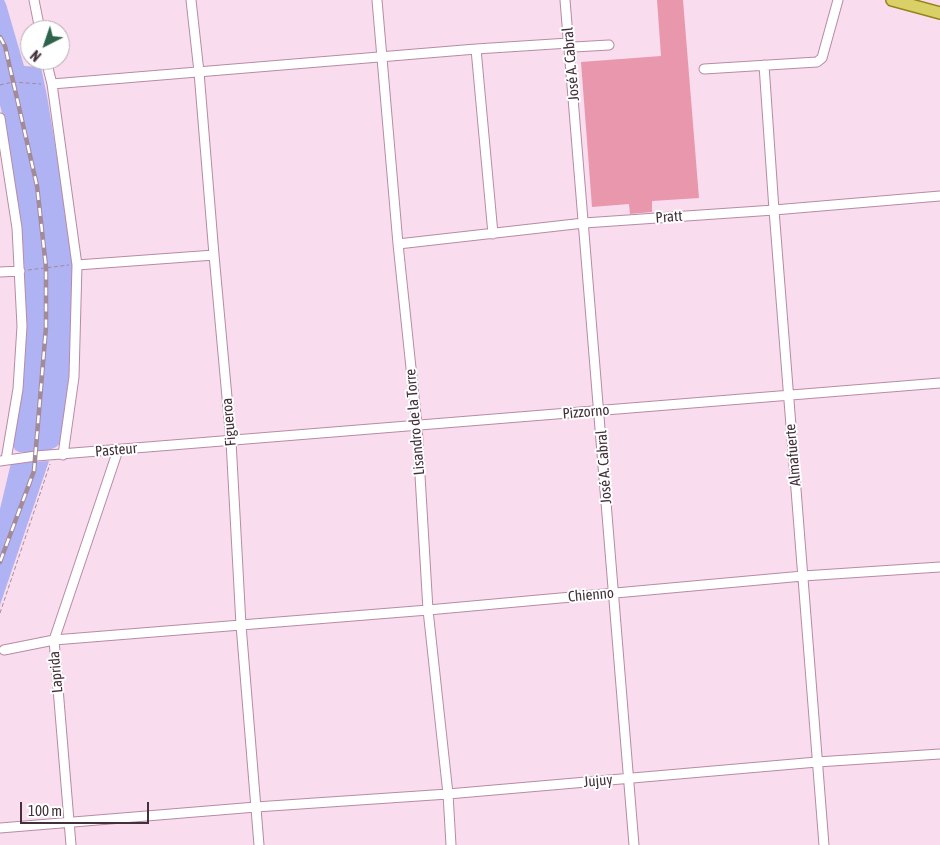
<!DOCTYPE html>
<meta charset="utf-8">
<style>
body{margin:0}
#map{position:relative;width:940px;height:845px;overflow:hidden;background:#f9dced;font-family:"Asap Condensed",sans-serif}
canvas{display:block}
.north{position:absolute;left:20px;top:20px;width:50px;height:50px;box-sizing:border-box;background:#fff;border:1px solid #b4acb1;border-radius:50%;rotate:221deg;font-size:14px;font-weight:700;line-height:20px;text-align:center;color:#43303b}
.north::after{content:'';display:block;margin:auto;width:18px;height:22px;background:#2c634a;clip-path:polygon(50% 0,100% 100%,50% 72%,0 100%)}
.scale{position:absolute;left:20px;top:802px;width:129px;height:22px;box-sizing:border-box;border:2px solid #43303b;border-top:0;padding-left:6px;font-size:15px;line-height:18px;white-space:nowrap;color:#43303b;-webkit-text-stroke:4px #fff;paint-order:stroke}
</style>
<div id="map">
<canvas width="940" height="845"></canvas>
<div class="north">N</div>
<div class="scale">100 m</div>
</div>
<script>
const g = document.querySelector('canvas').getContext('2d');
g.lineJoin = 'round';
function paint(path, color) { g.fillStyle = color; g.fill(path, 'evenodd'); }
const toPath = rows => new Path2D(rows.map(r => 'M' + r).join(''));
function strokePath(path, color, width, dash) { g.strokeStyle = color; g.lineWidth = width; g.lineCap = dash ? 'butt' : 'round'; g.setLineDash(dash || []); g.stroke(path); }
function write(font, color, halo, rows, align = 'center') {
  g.font = font + ' "Asap Condensed",sans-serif'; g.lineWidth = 4; g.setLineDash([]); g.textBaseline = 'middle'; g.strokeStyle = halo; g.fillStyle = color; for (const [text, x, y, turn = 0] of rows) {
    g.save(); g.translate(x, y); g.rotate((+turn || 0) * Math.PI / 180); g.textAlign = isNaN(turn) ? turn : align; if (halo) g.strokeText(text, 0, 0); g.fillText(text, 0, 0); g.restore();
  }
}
paint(toPath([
 [0,0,4,0,6,4,24,66,41,67,47,96,73,253,71,375,62,442,56,447,46,452,19,452,15,450,13,445,18,415,26,330,24,261,5,125,0,105],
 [49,461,0,605,0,509,11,463]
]), '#afb2f3');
paint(toPath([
 [657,0,683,0,699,198,652,201,652,212,630,214,629,204,592,207,581,62,661,56]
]), '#e997ad');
const minor = toPath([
 [34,0,40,30],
 [191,0,199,72,214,255,231,441,241,625,259,845],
 [377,0,398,244,417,425,428,610,448,794,451,845],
 [565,0,634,845],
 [476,49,493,234],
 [46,60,52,84,77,265,74,377,63,455],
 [764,65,774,210,824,845],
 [704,69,817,62,822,58,838,0],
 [52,84,476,49,569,43,574,47,609,45],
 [0,118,17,228,22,326,18,389,6,460],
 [398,244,584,223,774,210,940,196],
 [77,265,214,255],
 [0,272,20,271],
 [0,461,36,456,940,383],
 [4,650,54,640,428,610,803,576,940,567],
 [0,828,256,807,448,794,817,762,940,754],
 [71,845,54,640,118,450]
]);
const major = toPath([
 [892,0,940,13]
]);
strokePath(minor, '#b78ba6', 11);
strokePath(major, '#968317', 14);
strokePath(toPath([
 [0,85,13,82,41,84],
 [28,270,69,265],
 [0,613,50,464]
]), '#a38b99', 1, [4, 2.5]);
strokePath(minor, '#fff', 9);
strokePath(major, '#dad068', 11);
const rail = toPath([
 [0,37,5,46,37,186,46,267,46,327,34,471,0,562]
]);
strokePath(rail, '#a28a98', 4.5);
strokePath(rail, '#fff', 2.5, [8]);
write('15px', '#43303b', '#fff', [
 ["José A. Cabral",571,64,-95],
 ["Pratt",669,217,-4],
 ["Pizzorno",586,412,-5],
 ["Figueroa",229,422,-95],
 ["Lisandro de la Torre",415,422,-95],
 ["Pasteur",116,450,-5],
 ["Almafuerte",793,455,-95],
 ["José A. Cabral",604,467,-94],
 ["Chienno",591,595,-5],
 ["Laprida",56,672,-95],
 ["Jujuy",598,781,-5]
]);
</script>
